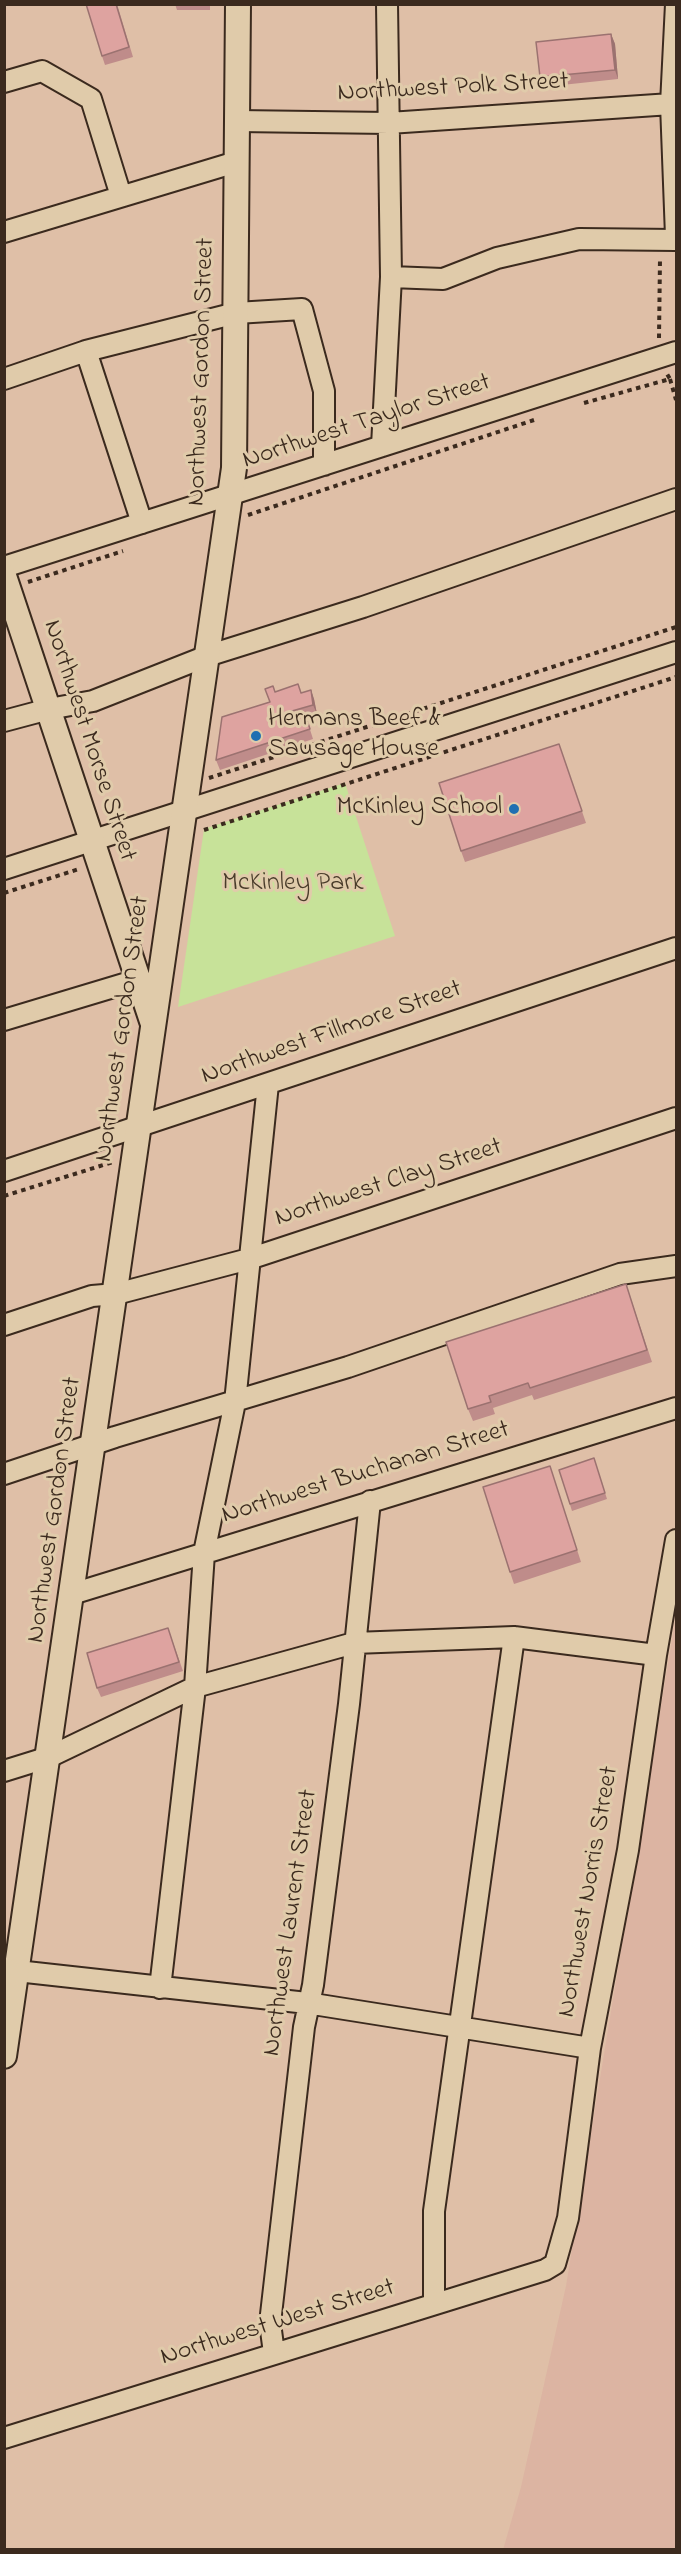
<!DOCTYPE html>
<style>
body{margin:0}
#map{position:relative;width:681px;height:2554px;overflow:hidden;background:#dfbfa7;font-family:"Indie Flower",sans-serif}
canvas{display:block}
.frame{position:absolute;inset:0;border:6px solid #3b2a1e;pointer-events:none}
</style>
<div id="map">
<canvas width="681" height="2554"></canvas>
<div class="frame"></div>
</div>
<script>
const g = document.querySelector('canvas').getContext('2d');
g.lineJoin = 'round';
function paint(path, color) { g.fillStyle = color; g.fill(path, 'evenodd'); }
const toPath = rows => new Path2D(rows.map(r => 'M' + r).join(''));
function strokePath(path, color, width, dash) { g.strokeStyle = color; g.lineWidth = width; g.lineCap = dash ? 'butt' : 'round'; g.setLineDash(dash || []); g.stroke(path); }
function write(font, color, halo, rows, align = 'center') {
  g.font = font + ' "Indie Flower",sans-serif'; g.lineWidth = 6; g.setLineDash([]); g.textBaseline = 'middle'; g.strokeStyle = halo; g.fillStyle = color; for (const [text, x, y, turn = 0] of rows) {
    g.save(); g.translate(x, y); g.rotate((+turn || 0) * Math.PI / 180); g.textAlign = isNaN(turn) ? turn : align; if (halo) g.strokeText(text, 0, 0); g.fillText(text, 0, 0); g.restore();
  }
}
paint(toPath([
 [676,1615,676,2549,503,2550,521,2487,566,2286]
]), '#dcb4a2');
paint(toPath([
 [345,783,395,936,178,1007,204,829]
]), '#c7e299');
const minor = toPath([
 [387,4,391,277],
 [676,4,671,104,676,236],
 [4,82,42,71,91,99,121,196],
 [237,121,389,123,671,104],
 [4,232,236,162],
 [86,351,236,313,302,309,324,391,324,465],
 [4,379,86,351,142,523],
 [382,446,391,277,443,279,497,258,579,239,676,240],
 [4,567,676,352],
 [4,721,49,709,93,701,207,656,363,607,676,499],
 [4,869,676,652],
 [4,1020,137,980],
 [4,1171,676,948],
 [4,1325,92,1296,116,1294,249,1259,676,1118],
 [4,1474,115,1437,348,1367,620,1274,676,1266],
 [72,1594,676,1408],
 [4,1771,49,1757,195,1687,354,1643,514,1637,656,1655],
 [17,1971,307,2003,590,2048],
 [160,1988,195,1687,204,1553,235,1402,268,1084],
 [434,2304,434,2211,514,1637],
 [274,2353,270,2323,304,2027,313,1985,349,1704,370,1501],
 [4,2438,545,2270,555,2264,568,2218,590,2048,628,1850,656,1655,676,1540]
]);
const major = toPath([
 [4,576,152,1021],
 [4,2056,234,468,238,4]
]);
strokePath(minor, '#3b2a1e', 24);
strokePath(major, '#3b2a1e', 28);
strokePath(toPath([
 [659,338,660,259],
 [670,379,676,400],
 [584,403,670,379,667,374],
 [248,515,534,420],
 [28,582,123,551],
 [209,778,676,627],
 [204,830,676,677],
 [4,893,79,869],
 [4,1196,113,1162]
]), '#3b2a1e', 4, [4.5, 4.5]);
strokePath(minor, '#e0cbaa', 20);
strokePath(major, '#e0cbaa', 24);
paint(toPath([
 [117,4,133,57,105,65,102,56],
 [175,4,210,4,210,10,177,10],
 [611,34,615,44,618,79,543,87,540,77],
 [311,690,314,699,317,714,306,717,313,739,220,770,216,760,270,702],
 [559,744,586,823,465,862,461,851],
 [626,1284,652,1362,534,1400,532,1395,493,1408,495,1414,473,1421,468,1409],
 [594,1458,607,1499,572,1511,559,1470],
 [550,1466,581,1562,514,1584,510,1572],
 [168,1628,183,1671,101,1697,97,1688]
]), '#bf8c8a');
paint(toPath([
 [611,34,615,44,618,79,615,70],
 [311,690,314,699,317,714,313,705]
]), '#9b7270');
const building = toPath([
 [86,4,116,4,129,47,102,56,86,4],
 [611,34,615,70,540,77,536,42,611,34],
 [298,684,301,693,311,690,313,705,292,711,294,717,305,714,310,729,216,760,222,717,270,702,265,689,273,686,275,692,298,684],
 [559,744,582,811,461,851,439,783,559,744],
 [626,1284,647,1350,530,1388,528,1383,489,1396,491,1402,468,1409,446,1342,626,1284],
 [594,1458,605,1493,570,1504,559,1470,594,1458],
 [550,1466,577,1550,510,1572,483,1487,550,1466],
 [168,1628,179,1662,97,1688,87,1653,168,1628]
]);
paint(building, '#dea3a0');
strokePath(building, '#9b7270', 1.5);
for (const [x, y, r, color] of [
 [256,736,6,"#1f6fb2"],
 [514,809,6,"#1f6fb2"]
]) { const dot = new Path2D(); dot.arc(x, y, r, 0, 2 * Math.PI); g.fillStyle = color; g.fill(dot); strokePath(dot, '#e0cbaa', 2); }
write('26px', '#3b2a1e', '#e0cbaa', [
 ["Northwest Polk Street",453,89,-3],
 ["Northwest Gordon Street",203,372,-88],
 ["Northwest Taylor Street",367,423,-18],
 ["Northwest Morse Street",88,741,72],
 ["Northwest Gordon Street",124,1029,-82],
 ["Northwest Fillmore Street",332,1034,-19],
 ["Northwest Clay Street",389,1184,-18],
 ["Northwest Buchanan Street",366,1474,-17],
 ["Northwest Gordon Street",56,1510,-82],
 ["Northwest Norris Street",590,1892,-80],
 ["Northwest Laurent Street",292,1923,-82],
 ["Northwest West Street",278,2324,-17]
]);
write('26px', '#3b2a1e', '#e0cbaa', [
 ["Hermans Beef &",268,721],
 ["Sausage House",268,751],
 ["McKinley School",502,809,"right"]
], 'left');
write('26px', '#493c2a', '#e0cbaa', [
 ["McKinley Park",293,885]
]);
</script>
